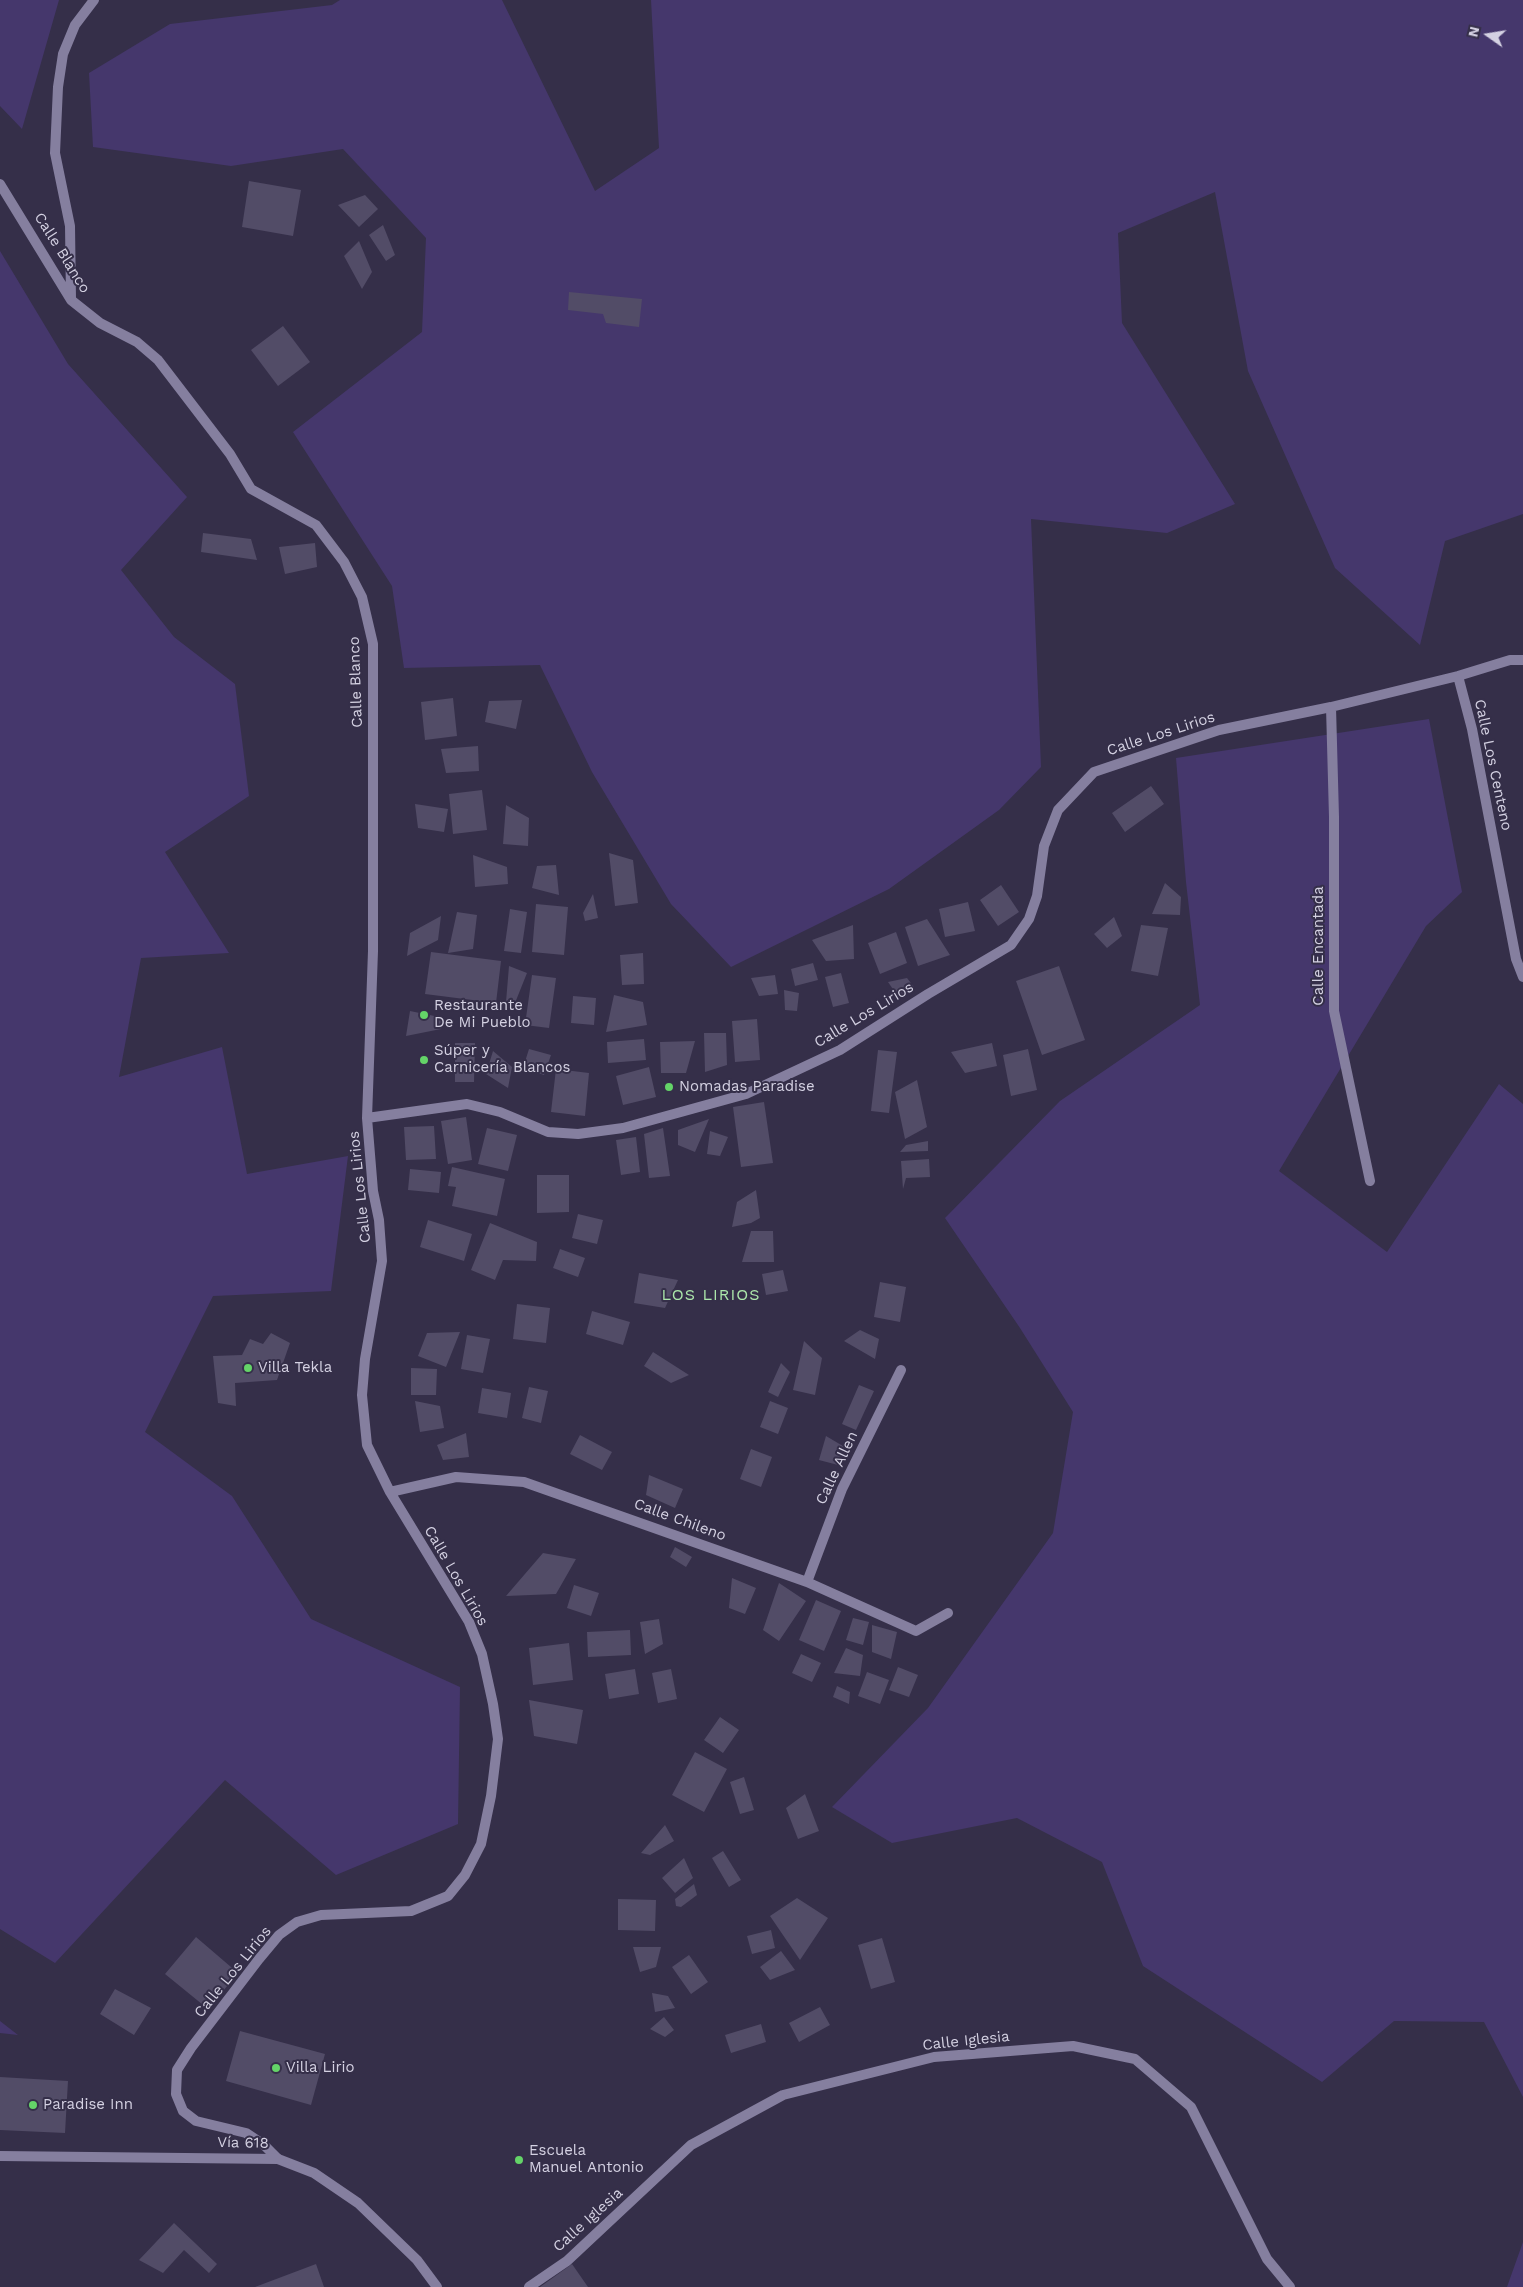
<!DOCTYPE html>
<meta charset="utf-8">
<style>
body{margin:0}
#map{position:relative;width:1523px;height:2287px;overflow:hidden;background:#352f49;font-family:"Work Sans",sans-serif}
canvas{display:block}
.north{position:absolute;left:1463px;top:10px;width:50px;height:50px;-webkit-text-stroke:4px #352f49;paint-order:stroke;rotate:283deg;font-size:14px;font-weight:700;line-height:20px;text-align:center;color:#d4d1e2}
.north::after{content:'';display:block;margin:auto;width:18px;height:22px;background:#d4d1e2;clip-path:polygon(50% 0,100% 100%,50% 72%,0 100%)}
</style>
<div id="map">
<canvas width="1523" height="2287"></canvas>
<div class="north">N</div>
</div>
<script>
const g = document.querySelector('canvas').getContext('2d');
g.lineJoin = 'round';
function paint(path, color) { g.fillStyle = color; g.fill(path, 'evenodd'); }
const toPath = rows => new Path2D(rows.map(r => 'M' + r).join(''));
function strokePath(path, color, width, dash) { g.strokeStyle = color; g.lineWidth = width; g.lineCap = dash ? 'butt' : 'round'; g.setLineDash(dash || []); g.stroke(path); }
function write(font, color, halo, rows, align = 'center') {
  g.font = font + ' "Work Sans",sans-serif'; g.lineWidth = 4; g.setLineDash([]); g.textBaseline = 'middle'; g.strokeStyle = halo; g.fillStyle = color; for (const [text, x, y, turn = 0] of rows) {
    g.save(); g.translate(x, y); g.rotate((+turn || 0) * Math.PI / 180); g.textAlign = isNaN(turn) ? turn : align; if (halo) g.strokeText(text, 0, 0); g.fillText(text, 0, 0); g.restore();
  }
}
paint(toPath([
 [0,0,59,0,22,129,0,106],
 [340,0,502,0,595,191,659,148,651,0,1523,0,1523,514,1445,541,1420,645,1335,568,1248,371,1215,192,1118,233,1122,323,1235,504,1167,533,1031,519,1041,767,999,810,889,889,731,967,671,904,592,772,540,665,404,668,392,586,293,432,422,332,426,238,343,149,231,166,93,147,89,73,170,24,332,5],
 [0,251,68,364,187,497,121,570,174,637,235,684,249,796,165,852,229,953,141,958,119,1077,222,1047,247,1174,348,1156,331,1291,213,1296,145,1432,232,1496,311,1619,460,1687,458,1824,336,1875,225,1780,55,1963,0,1929],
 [1429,719,1462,892,1426,926,1279,1171,1387,1252,1499,1084,1523,1104,1523,2097,1484,2022,1394,2021,1322,2082,1143,1966,1102,1862,1017,1818,892,1843,832,1807,928,1708,1053,1533,1073,1412,1020,1328,945,1218,1060,1101,1200,1005,1186,882,1176,758],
 [0,2021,18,2035,0,2033],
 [1523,2242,1523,2287,1507,2287]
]), '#45376c');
paint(toPath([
 [249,181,301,190,293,236,242,227],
 [365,195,378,209,359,227,338,205],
 [383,225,395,255,386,261,369,235],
 [359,241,372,272,362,289,344,256],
 [569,292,642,299,639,327,606,323,603,314,568,310],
 [283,326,310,362,278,386,251,350],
 [203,533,251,539,257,560,201,552],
 [315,543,317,567,285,574,279,547],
 [453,698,457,736,425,740,421,702],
 [522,700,516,729,485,722,489,701],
 [478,746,479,771,446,773,441,749],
 [1151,786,1164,804,1125,832,1112,813],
 [482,790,487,830,453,834,449,794],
 [415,804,448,809,444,832,418,828],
 [506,805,529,818,528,846,503,844],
 [609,853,633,860,638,903,615,906],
 [473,855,507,867,508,884,475,887],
 [556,865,559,895,532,888,537,866],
 [1165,883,1181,897,1180,915,1152,914],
 [1001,885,1019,912,998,926,980,900],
 [593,894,598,918,585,921,583,913],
 [968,902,975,931,945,937,939,909],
 [536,904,568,907,564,955,532,952],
 [510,909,527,912,521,953,504,951],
 [457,912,477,915,473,949,448,953],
 [441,916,438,940,407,956,410,933],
 [1114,917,1122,936,1107,948,1094,934],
 [927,919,950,955,918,966,905,927],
 [853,925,854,959,826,961,812,940],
 [1141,925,1168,928,1158,976,1131,971],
 [896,932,907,963,880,974,868,943],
 [431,952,501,961,496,1003,425,994],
 [643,953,644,984,622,985,620,955],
 [813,963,818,980,795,986,791,969],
 [509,966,527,973,513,1008,506,1002],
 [1059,966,1085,1040,1042,1055,1016,981],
 [841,973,849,1003,833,1007,825,977],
 [532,975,556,978,549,1028,525,1025],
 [775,975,778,994,759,996,751,978],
 [907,978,914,987,899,998,888,982],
 [784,990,799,993,797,1011,785,1010],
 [614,995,643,1002,647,1025,606,1032],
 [573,996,596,998,594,1025,571,1023],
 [410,1011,444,1018,441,1029,406,1036],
 [757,1019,760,1060,735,1062,732,1021],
 [704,1033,726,1033,727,1065,705,1072],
 [644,1039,646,1060,608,1063,607,1042],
 [695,1041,686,1073,661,1073,660,1042],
 [455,1043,475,1043,474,1082,455,1082],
 [992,1043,997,1066,965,1073,951,1052],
 [529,1049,551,1055,544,1075,523,1068],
 [1028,1049,1037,1090,1011,1096,1003,1055],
 [878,1050,897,1052,889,1113,871,1111],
 [493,1051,512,1067,508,1088,486,1074],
 [649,1067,656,1097,623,1105,616,1076],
 [556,1069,589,1073,585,1116,551,1112],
 [917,1080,927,1127,905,1139,895,1092],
 [764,1102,773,1163,741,1167,733,1107],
 [466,1117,472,1160,448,1164,441,1121],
 [709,1119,695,1152,678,1145,678,1130],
 [434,1126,436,1159,406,1160,404,1127],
 [487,1128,517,1135,508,1171,478,1164],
 [663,1128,670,1176,649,1178,644,1134],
 [710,1131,728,1137,720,1156,707,1154],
 [636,1137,640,1172,621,1175,616,1140],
 [928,1141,928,1151,900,1152,906,1145],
 [929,1159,930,1177,906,1178,903,1189,901,1161],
 [452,1167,505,1179,497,1216,452,1206,456,1187,448,1186],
 [410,1169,441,1172,439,1193,408,1190],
 [537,1175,569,1175,569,1212,537,1213],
 [756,1190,760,1218,751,1223,732,1227,737,1202],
 [578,1214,603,1220,597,1244,572,1238],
 [428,1220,472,1234,464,1261,420,1247],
 [490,1223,537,1242,536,1261,503,1260,495,1280,471,1270],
 [751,1231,773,1231,774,1262,742,1262],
 [560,1249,585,1258,578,1277,553,1268],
 [783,1270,788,1291,766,1295,762,1274],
 [639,1273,678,1280,665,1308,634,1303],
 [880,1282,906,1287,900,1322,874,1317],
 [517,1304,550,1308,546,1343,513,1339],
 [592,1311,630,1322,623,1345,586,1334],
 [860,1330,879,1339,875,1359,844,1341],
 [460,1332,446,1367,418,1356,427,1333],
 [271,1333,290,1343,277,1380,235,1383,236,1406,218,1403,213,1356,242,1355,250,1339,263,1344],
 [467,1335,490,1339,483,1373,461,1369],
 [804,1341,822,1358,815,1395,793,1390],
 [653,1352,689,1375,671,1383,644,1366],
 [781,1363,790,1372,778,1397,768,1392],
 [411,1368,437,1369,436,1395,411,1395],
 [859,1385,874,1391,856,1430,842,1424],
 [529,1387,548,1391,541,1423,522,1418],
 [482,1388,511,1393,507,1418,478,1413],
 [415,1401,440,1406,444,1428,420,1432],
 [770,1401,788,1408,778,1434,760,1427],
 [466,1433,469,1457,443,1460,437,1445],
 [580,1435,612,1452,602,1470,570,1454],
 [826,1436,848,1449,838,1465,819,1460],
 [751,1449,772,1457,761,1487,740,1479],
 [649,1475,683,1489,675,1508,646,1495],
 [675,1547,692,1557,686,1567,670,1557],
 [543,1553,576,1559,556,1594,506,1596],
 [732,1578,756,1588,745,1614,729,1608],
 [779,1583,806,1601,779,1641,763,1630],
 [574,1585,599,1593,591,1616,567,1608],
 [816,1600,841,1611,824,1651,799,1640],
 [853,1618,869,1622,863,1645,846,1640],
 [659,1619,663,1644,645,1654,640,1622],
 [872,1625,897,1632,891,1659,872,1652],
 [630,1630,631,1655,588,1657,587,1632],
 [569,1643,573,1680,533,1685,529,1648],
 [846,1648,863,1655,860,1676,834,1673],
 [801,1654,821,1663,812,1682,792,1673],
 [898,1667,918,1675,909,1697,889,1690],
 [635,1669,639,1694,609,1699,605,1674],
 [671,1669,677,1699,658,1703,652,1673],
 [867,1672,889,1680,880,1704,858,1696],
 [837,1686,850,1692,849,1704,833,1697],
 [529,1700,583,1710,577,1744,534,1736],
 [720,1717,739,1730,723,1753,704,1740],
 [695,1752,727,1769,704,1812,672,1795],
 [744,1777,754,1810,740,1814,730,1782],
 [805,1794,819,1831,798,1839,786,1808],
 [665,1825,674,1841,650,1855,641,1853],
 [723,1851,741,1880,729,1887,712,1858],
 [684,1858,693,1878,675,1893,662,1878],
 [694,1884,697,1895,681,1907,676,1906,675,1899],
 [797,1898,828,1918,800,1960,770,1916],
 [618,1899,656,1900,655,1931,618,1930],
 [771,1930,775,1948,752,1954,747,1936],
 [196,1937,238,1973,208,2009,165,1974],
 [882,1938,895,1982,871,1989,858,1945],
 [633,1947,661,1947,656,1967,640,1972],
 [781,1951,795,1970,770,1980,760,1967],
 [689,1955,708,1982,691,1994,672,1967],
 [115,1989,151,2008,134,2035,100,2014],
 [652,1993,668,1996,675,2008,655,2012],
 [820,2007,830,2025,799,2042,789,2023],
 [664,2017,674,2030,665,2037,650,2029],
 [761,2024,766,2042,731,2053,725,2035],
 [240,2031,325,2054,311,2105,226,2081],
 [0,2077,68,2081,65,2133,0,2130],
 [174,2223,217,2264,209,2273,184,2250,163,2273,139,2260],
 [316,2264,324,2287,255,2287],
 [572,2264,588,2287,540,2287]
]), '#524c67');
strokePath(toPath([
 [0,184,71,300,100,323,137,342,158,360,230,454,251,489,316,525,344,562,362,597,373,644,373,951,367,1118,373,1191,379,1220,382,1261,365,1359,362,1395,367,1445,390,1492,469,1622,482,1654,493,1704,498,1739,491,1796,481,1844,465,1875,448,1896,411,1911,321,1915,297,1922,279,1935,259,1959,191,2048,177,2070,176,2094,183,2111,196,2121,246,2133,264,2145,278,2159],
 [71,299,70,226,55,153,58,87,63,54,75,25,94,0],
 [1458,676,1472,729,1516,959,1523,977],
 [1331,707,1334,817,1334,1011,1370,1181],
 [367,1118,467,1104,500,1112,548,1132,578,1134,623,1128,746,1094,840,1050,928,994,1011,945,1029,919,1037,896,1044,846,1058,810,1094,772,1219,730,1331,707,1458,676,1510,660,1523,660],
 [390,1492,456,1477,524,1482,807,1582,916,1631,948,1613],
 [807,1582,842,1489,901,1370],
 [529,2287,567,2261,691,2145,783,2095,934,2057,1073,2046,1135,2059,1191,2107,1267,2259,1290,2287]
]), '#857f9f', 10);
strokePath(toPath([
 [0,2156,278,2159,314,2173,358,2203,417,2260,437,2287]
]), '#857f9f', 10);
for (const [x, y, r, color] of [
 [424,1015,5,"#64d468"],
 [424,1060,5,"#64d468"],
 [669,1087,5,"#64d468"],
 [248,1368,5,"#64d468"],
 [276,2068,5,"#64d468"],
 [33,2105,5,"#64d468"],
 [519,2160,5,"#64d468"]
]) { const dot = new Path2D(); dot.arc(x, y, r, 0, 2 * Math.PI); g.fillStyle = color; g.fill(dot); strokePath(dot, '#352f49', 2); }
write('15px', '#d4d1e2', '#352f49', [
 ["Calle Blanco",62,253,58],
 ["Calle Blanco",356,682,-92],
 ["Calle Los Lirios",1161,734,-18],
 ["Calle Los Centeno",1493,765,78],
 ["Calle Encantada",1319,946,-90],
 ["Calle Los Lirios",864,1015,-31],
 ["Calle Los Lirios",360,1187,-96],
 ["Calle Allen",837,1468,-65],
 ["Calle Chileno",680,1520,20],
 ["Calle Los Lirios",456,1576,60],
 ["Calle Los Lirios",233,1972,-51],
 ["Calle Iglesia",966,2041,-6],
 ["Vía 618",243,2143,1],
 ["Calle Iglesia",588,2220,-42]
]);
write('15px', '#d4d1e2', '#352f49', [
 ["Restaurante",434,1006],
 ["De Mi Pueblo",434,1023],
 ["Súper y",434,1051],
 ["Carnicería Blancos",434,1068],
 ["Nomadas Paradise",679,1087],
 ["Villa Tekla",258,1368],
 ["Villa Lirio",286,2068],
 ["Paradise Inn",43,2105],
 ["Escuela",529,2151],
 ["Manuel Antonio",529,2168]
], 'left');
g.letterSpacing = '1px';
write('16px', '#ace7ab', '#352f49', [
 ["LOS LIRIOS",711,1295]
]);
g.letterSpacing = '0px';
</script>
